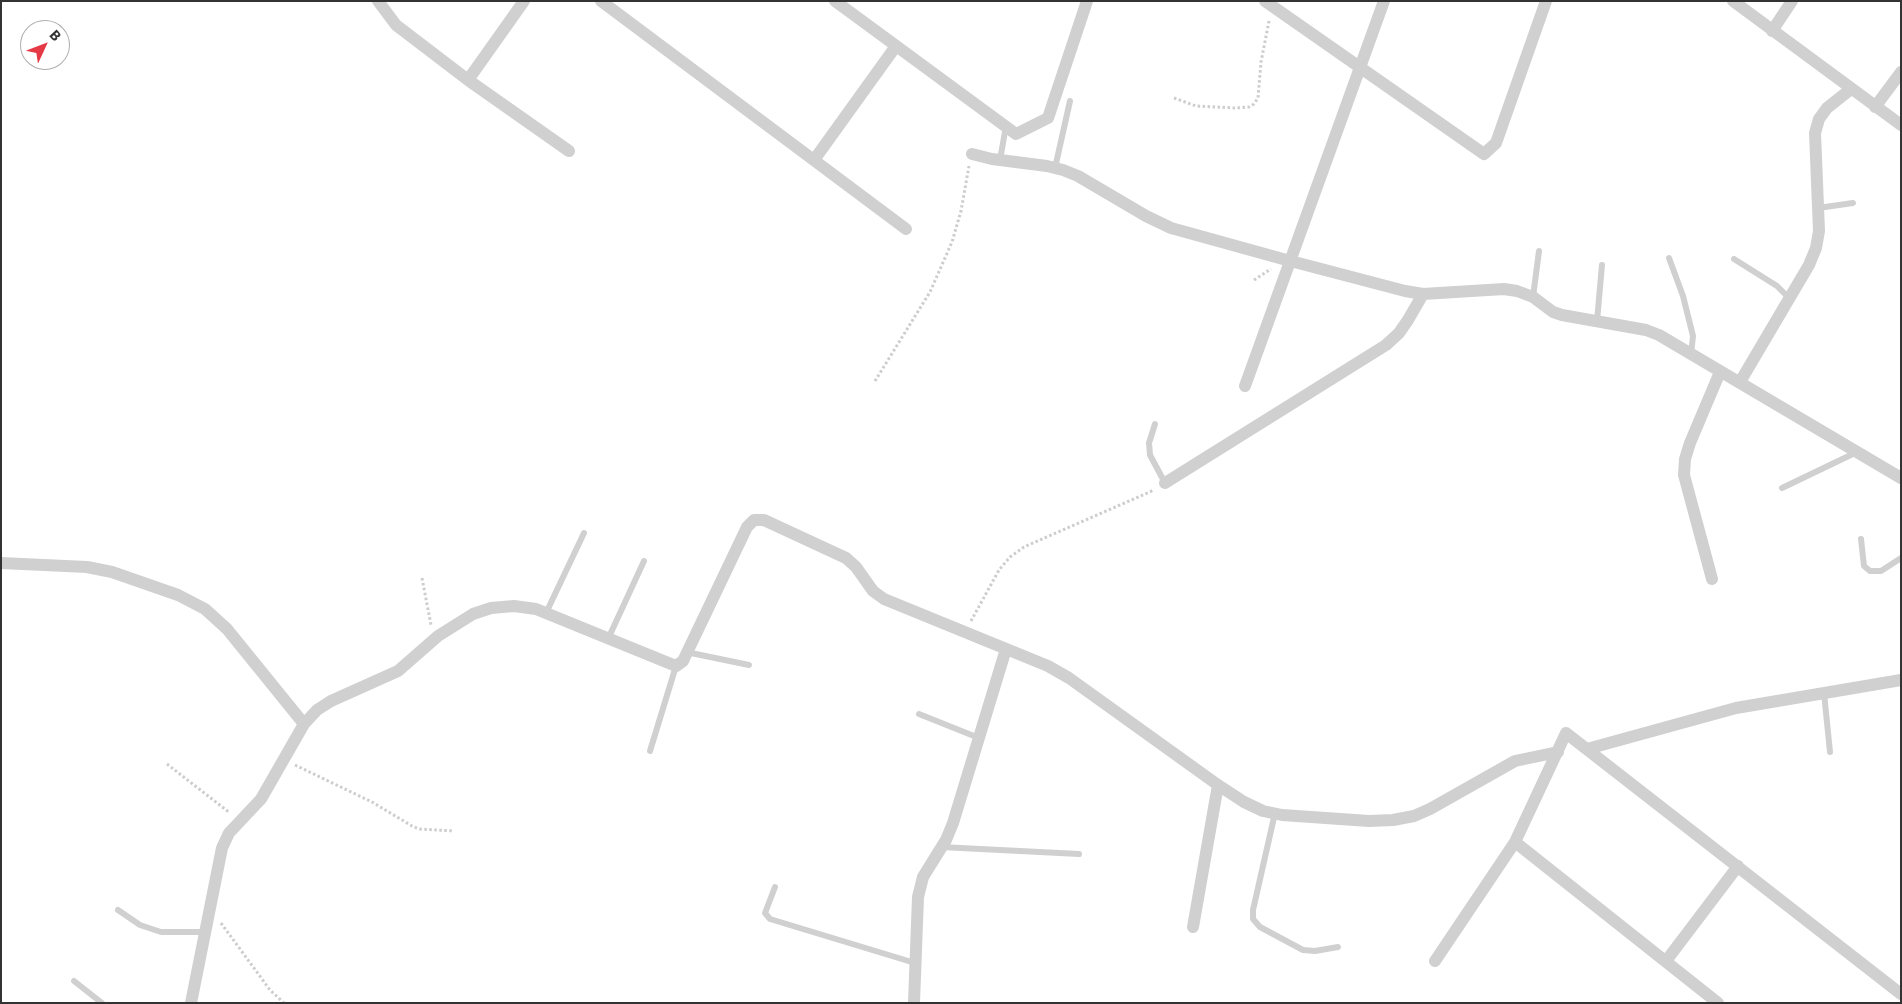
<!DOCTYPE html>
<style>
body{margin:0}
#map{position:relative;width:1902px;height:1004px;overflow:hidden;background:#fff;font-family:"Noto Sans",sans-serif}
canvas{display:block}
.frame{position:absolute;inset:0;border:2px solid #333;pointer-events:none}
.north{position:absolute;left:20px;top:20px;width:50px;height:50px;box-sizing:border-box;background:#fff;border:1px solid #adadad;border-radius:50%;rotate:47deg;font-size:14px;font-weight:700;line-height:20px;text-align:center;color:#333}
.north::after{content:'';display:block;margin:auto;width:18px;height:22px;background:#e63946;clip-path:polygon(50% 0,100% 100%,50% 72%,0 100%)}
</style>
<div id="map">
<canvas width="1902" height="1004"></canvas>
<div class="frame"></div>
<div class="north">B</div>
</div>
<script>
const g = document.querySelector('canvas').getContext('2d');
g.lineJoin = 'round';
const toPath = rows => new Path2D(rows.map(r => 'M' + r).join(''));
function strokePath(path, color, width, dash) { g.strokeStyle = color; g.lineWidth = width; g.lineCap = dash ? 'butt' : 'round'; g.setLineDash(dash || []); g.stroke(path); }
strokePath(toPath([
 [1174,98,1196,106,1235,108,1249,107,1254,104,1258,98,1261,62,1269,21],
 [1254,280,1271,269],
 [875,381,930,292,952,242,961,211,969,166],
 [422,578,431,625],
 [971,621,999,570,1010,557,1024,547,1154,490],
 [167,764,230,813],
 [295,765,372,802,412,826,419,829,454,831],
 [221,923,270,990,284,1003]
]), '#cdcdcd', 3, [2.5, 2.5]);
strokePath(toPath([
 [1000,160,1006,126],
 [1055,168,1070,101],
 [1818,208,1853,203],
 [1669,258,1683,296,1693,336,1691,354],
 [1734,259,1777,286,1789,298],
 [1533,297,1539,251],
 [1597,321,1602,265],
 [1155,424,1149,443,1150,455,1165,483],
 [1782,488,1857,452],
 [1861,539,1864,566,1870,571,1881,571,1901,558],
 [546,613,584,533],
 [608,639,644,561],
 [686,652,749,665],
 [1824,693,1830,752],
 [919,714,979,738],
 [650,751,676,666],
 [1275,813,1253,910,1253,919,1260,927,1303,950,1315,951,1338,947],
 [941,847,1079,854],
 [775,887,765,913,770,919,915,963],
 [118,910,140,925,161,932,204,932],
 [74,981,102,1003]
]), '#d0d0d0', 6);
strokePath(toPath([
 [378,1,396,25,468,80,569,151],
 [601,1,906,229],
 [835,1,1016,134,1048,118,1087,1],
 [1265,1,1484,154,1496,143,1546,1],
 [1733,1,1901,125],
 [1772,31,1792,1],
 [468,80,524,1],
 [1875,107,1901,72],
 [972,154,992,159,1047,166,1063,170,1078,176,1146,216,1171,228,1283,259,1405,291,1423,294,1504,289,1517,291,1533,297,1553,312,1562,315,1646,330,1659,335,1901,478],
 [814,160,896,46],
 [1740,382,1809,265,1816,248,1819,231,1815,133,1819,119,1827,108,1851,89],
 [1245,386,1384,1],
 [1165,483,1386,345,1399,333,1408,320,1423,294],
 [1,563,87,567,112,572,178,595,205,609,227,629,304,724],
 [1712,579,1684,475,1685,459,1690,443,1720,372],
 [1587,749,1736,708,1901,680],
 [1515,842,1718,1003],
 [1193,927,1218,785],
 [1435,961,1515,842,1566,733,1901,994],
 [1666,961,1738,866],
 [191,1003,222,848,229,833,261,799,304,724,317,710,331,701,398,671,438,636,473,614,491,608,514,606,536,609,676,666,683,661,747,527,754,520,764,520,846,558,856,567,873,591,884,599,1048,666,1069,678,1218,785,1244,802,1263,811,1282,815,1369,821,1393,820,1414,816,1430,809,1515,761,1558,752],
 [914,1003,918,897,923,877,946,840,953,823,1006,649]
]), '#d0d0d0', 12);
</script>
